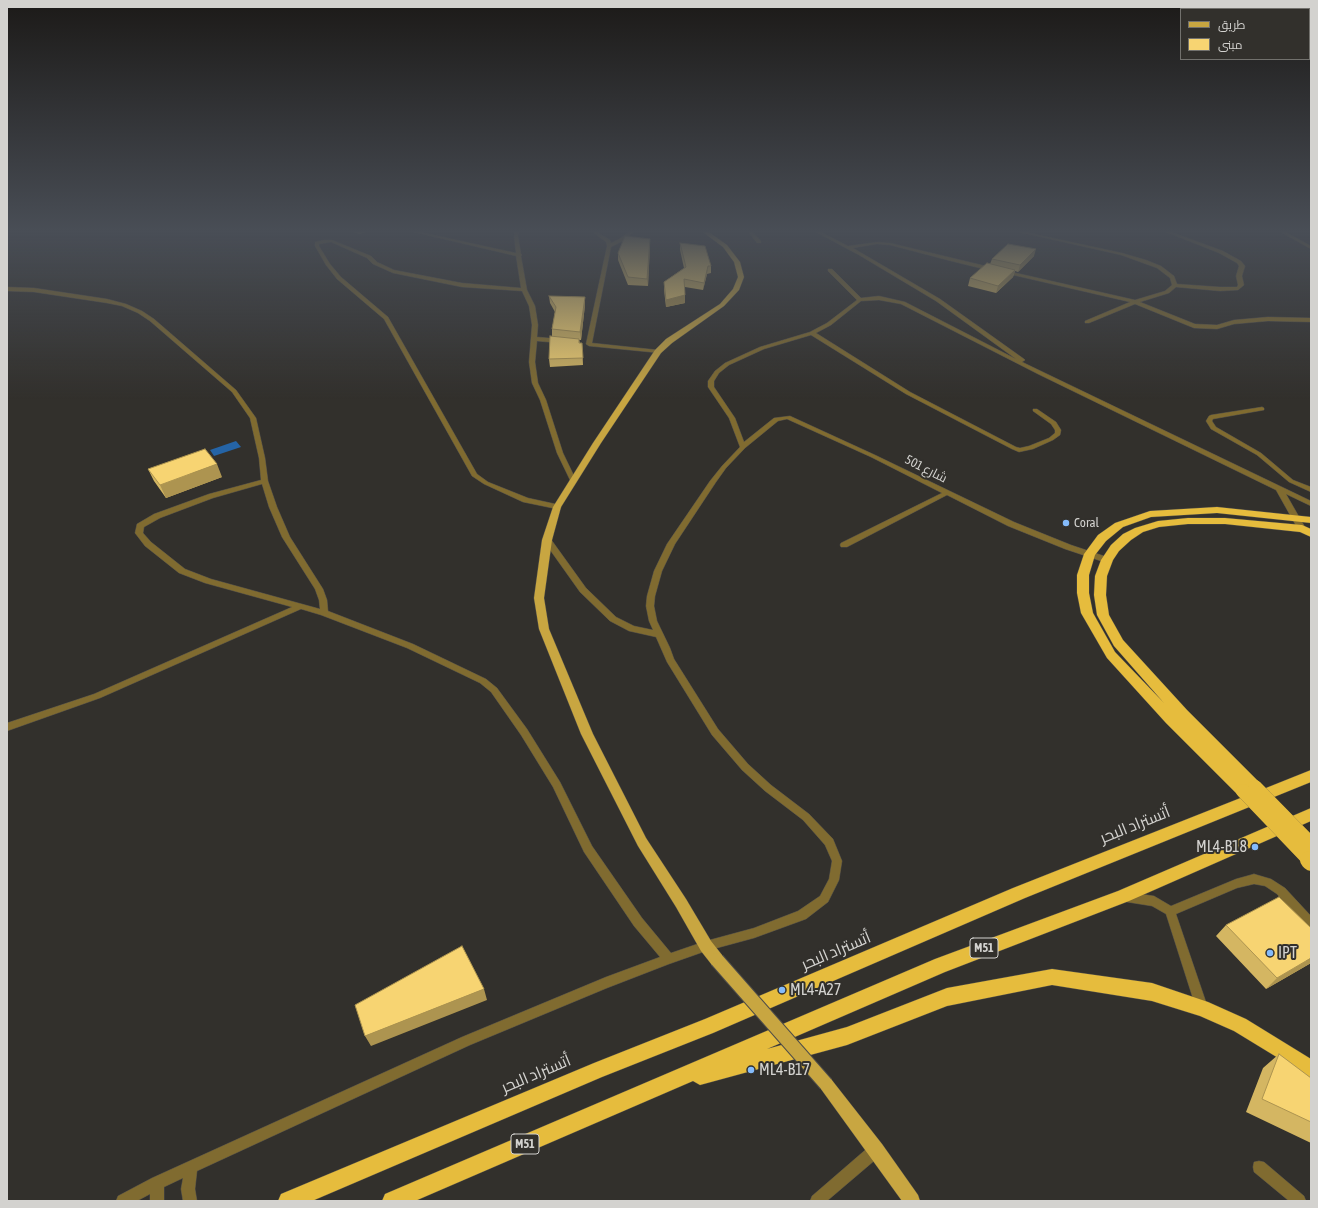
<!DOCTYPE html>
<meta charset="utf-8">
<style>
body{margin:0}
#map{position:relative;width:1318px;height:1208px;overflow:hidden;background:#32302c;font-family:"Asap Condensed",Cairo,sans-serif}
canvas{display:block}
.frame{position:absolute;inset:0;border:8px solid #d3d2cf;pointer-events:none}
.legend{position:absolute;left:1180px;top:8px;width:130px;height:52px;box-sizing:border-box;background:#32302c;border:1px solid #72716d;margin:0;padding:5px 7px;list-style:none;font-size:12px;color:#d3d2cf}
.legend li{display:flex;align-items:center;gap:8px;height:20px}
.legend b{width:20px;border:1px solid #72716d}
</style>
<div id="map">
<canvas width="1318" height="1208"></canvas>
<div class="frame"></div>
<ul class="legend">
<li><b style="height:5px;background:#c8a641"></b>طريق</li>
<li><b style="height:11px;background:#f7d472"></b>مبنى</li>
</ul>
</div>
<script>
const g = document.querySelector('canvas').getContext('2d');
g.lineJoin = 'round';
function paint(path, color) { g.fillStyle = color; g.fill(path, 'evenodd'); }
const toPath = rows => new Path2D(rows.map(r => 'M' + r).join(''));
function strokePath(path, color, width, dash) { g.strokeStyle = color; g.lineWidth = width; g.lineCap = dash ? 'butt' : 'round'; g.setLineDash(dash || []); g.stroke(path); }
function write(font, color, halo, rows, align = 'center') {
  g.font = font + ' "Asap Condensed",Cairo,sans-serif'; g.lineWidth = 4; g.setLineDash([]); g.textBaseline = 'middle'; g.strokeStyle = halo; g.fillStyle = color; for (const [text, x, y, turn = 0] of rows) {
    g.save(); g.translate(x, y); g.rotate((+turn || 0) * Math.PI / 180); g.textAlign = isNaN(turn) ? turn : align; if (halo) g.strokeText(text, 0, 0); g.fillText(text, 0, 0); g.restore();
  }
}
paint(toPath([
 [236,441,241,447,214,456,210,450]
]), '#2564a6');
const service = toPath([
 [1277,230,1282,230,1311,246,1311,249,1277,230],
 [1254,874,1271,879,1285,888,1311,916,1311,929,1307,928,1277,894,1265,886,1254,884,1237,888,1176,914,1208,1008,1206,1012,1202,1014,1198,1012,1196,1008,1166,914,1152,906,1127,902,1123,900,1122,897,1123,894,1127,892,1154,896,1171,906,1236,879,1254,874]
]);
const minor = toPath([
 [405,230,411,230,516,253,514,236,515,230,519,230,518,236,521,254,522,255,521,256,527,290,535,306,538,325,537,337,560,339,563,341,560,343,537,341,535,362,538,383,546,400,563,453,576,480,573,482,570,480,557,453,540,400,532,383,529,362,532,325,529,306,522,291,462,287,393,273,373,264,367,258,331,242,319,244,319,246,330,264,341,277,388,317,477,474,488,482,528,498,560,505,561,507,560,509,557,509,523,502,484,484,472,476,384,319,337,279,326,265,315,246,315,242,324,240,332,240,371,256,377,262,394,270,462,283,521,288,516,256,405,230],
 [590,230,594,230,610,240,611,243,619,239,632,230,636,230,623,241,611,247,592,343,658,350,661,352,660,353,589,346,586,344,607,246,606,242,590,230],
 [747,230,751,230,761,241,761,243,757,243,747,230],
 [812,230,817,230,848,246,877,242,890,243,994,268,994,270,992,271,951,261,890,245,877,244,853,248,940,299,1024,359,1025,360,1022,362,1311,501,1311,506,1286,494,1306,529,1305,531,1299,531,1276,490,1038,374,901,304,879,300,861,301,831,325,816,333,910,392,1016,447,1020,448,1029,446,1049,438,1055,433,1055,430,1051,424,1033,411,1033,409,1037,409,1056,422,1061,430,1060,435,1053,440,1033,449,1019,452,1012,449,906,394,811,335,764,349,729,365,719,373,714,381,714,387,735,418,744,442,774,418,790,416,875,455,1014,522,1071,545,1110,558,1111,560,1107,563,1065,549,1008,526,947,495,847,547,841,547,840,545,841,543,942,493,871,457,787,419,778,421,745,448,726,468,716,482,675,544,662,571,655,596,654,606,657,621,670,648,674,659,718,729,748,764,771,785,809,814,833,839,842,861,839,880,828,902,806,919,754,938,706,951,669,964,607,988,470,1045,197,1171,195,1189,197,1201,183,1201,181,1189,183,1178,164,1187,164,1201,150,1201,150,1194,137,1201,116,1201,118,1196,152,1178,462,1037,606,977,660,957,634,926,584,852,553,787,521,735,491,692,480,683,407,648,321,615,301,609,100,698,7,731,7,723,94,694,292,607,205,583,179,573,145,546,135,533,137,524,154,514,209,494,261,480,259,458,250,418,232,392,150,321,138,313,122,306,107,303,34,292,7,291,7,287,34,288,107,299,126,304,142,311,154,319,236,390,256,418,265,458,268,481,277,507,290,537,323,589,327,600,328,611,413,644,486,679,497,688,527,729,560,782,592,846,642,918,671,953,706,941,754,928,798,911,820,896,829,879,832,861,825,845,803,820,765,791,742,770,712,735,667,662,656,637,629,631,610,621,580,592,543,540,547,538,550,538,586,588,616,617,634,626,653,630,649,621,646,606,647,596,654,571,667,544,710,481,722,466,740,447,729,418,708,387,708,381,715,371,725,363,760,347,810,332,827,323,857,300,828,271,828,269,832,269,861,298,879,296,905,302,1016,359,936,301,859,255,812,230],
 [262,484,269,507,282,537,315,589,319,600,320,609,211,579,185,569,151,542,143,533,144,527,160,518,213,498,262,484],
 [1010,230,1016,230,1122,253,1146,260,1161,266,1174,276,1177,284,1220,287,1237,287,1238,285,1236,276,1239,266,1237,263,1219,253,1161,230,1166,230,1223,251,1241,261,1245,266,1242,276,1244,285,1238,290,1220,291,1176,287,1169,293,1140,302,1195,324,1217,325,1234,320,1268,317,1311,318,1311,322,1268,321,1234,324,1217,329,1194,328,1135,304,1089,323,1085,323,1085,321,1130,302,1000,272,1003,270,1135,300,1165,291,1172,285,1170,278,1157,268,1121,255,1010,230],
 [1262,407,1264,408,1264,410,1213,419,1212,421,1216,427,1261,453,1293,480,1311,487,1311,492,1289,482,1257,455,1211,429,1206,421,1209,416,1211,415,1262,407],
 [876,1144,881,1145,882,1150,881,1155,827,1201,810,1201,812,1196,871,1145,876,1144],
 [1259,1161,1264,1162,1304,1196,1306,1201,1289,1201,1254,1172,1253,1167,1254,1162,1259,1161]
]);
const primary = toPath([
 [700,230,706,230,727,245,740,262,744,277,739,290,724,306,672,343,661,353,601,443,561,507,552,540,544,598,549,629,593,734,646,838,686,899,711,941,722,955,724,960,722,965,717,967,712,965,701,951,676,907,638,846,581,734,539,629,534,598,542,540,553,507,593,443,655,350,666,339,720,304,733,289,738,277,734,262,723,247,700,230],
 [826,1076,831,1079,882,1144,918,1195,920,1201,902,1201,821,1089,818,1084,821,1079,826,1076]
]);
const motorway = toPath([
 [1217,507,1311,517,1311,523,1217,513,1151,517,1123,527,1106,541,1095,555,1089,575,1089,593,1093,613,1115,652,1164,703,1114,646,1097,615,1094,595,1095,576,1101,560,1111,545,1123,534,1135,528,1158,521,1188,518,1225,518,1302,525,1311,529,1311,537,1300,532,1225,524,1188,524,1159,527,1143,532,1131,540,1119,551,1113,560,1107,576,1106,595,1109,615,1123,640,1187,710,1260,783,1262,787,1261,790,1311,770,1311,782,1025,898,713,1033,602,1077,312,1201,278,1201,281,1194,594,1063,705,1019,1013,888,1243,797,1238,795,1166,723,1107,658,1081,613,1077,593,1077,575,1084,554,1098,535,1115,523,1150,511,1217,507],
 [1250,791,1254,793,1248,795,1250,791],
 [1311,808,1311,821,1129,901,945,972,767,1049,847,1027,947,988,1052,969,1152,983,1208,1002,1246,1019,1311,1059,1311,1078,1234,1031,1200,1016,1152,1001,1052,985,947,1006,847,1045,700,1085,693,1081,415,1201,382,1201,385,1194,935,959,1118,891,1311,808]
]);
strokePath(service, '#4f4d49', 1);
strokePath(minor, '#4f4d49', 1);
strokePath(primary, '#4f4d49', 1);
strokePath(motorway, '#4f4d49', 1);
paint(service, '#806b30');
paint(minor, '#806b30');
paint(primary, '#c8a641');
paint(motorway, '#e6bc3d');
const primaryBridge = toPath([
 [717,960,826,1084]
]);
const motorwayBridgeFar1 = toPath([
 [1255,787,1311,844],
 [1243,791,1310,861]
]);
const motorwayBridge = toPath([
 [1309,860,1311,862]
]);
strokePath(primaryBridge, '#4f4d49', 16, []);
strokePath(motorwayBridgeFar1, '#4f4d49', 14, []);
strokePath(motorwayBridge, '#4f4d49', 18, []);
strokePath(primaryBridge, '#c8a641', 14);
strokePath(motorwayBridgeFar1, '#e6bc3d', 14);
strokePath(motorwayBridge, '#e6bc3d', 18);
paint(toPath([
 [348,230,372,230,359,234],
 [680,243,711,266,711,273,707,274,703,290,685,287,685,303,666,307,664,290,664,282,684,268,680,250],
 [650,246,648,286,628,285,618,260,618,253],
 [1034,256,1018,272,1015,271,1013,277,996,293,968,286,970,278,990,264,992,259],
 [549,296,585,297,585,305,581,340,579,340,580,343,582,343,583,365,550,367,549,359,552,336,552,329,555,312,550,303],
 [148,469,222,477,166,498,154,481],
 [1226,925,1311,963,1266,989,1216,936],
 [1279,1054,1311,1078,1311,1143,1246,1112,1263,1068]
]), '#d4b662');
paint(toPath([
 [358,230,372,230,359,234],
 [650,239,650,246,648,286,647,279],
 [1036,249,1034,256,1018,272,1020,265],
 [708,266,707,274,703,290,704,283],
 [1015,270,1013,277,996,293,998,286],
 [685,295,685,303,666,307,666,300],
 [585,297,585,305,581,340,580,332],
 [217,464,222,477,166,498,160,485],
 [1311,958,1311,963,1266,989,1277,978],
 [484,989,487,1000,371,1046,365,1036]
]), '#ad9450');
const building = toPath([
 [625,236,650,239,647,279,628,277,618,253,625,236],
 [680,243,705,246,711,266,708,266,704,283,684,279,685,295,666,300,664,282,686,267,680,243],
 [1008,244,1036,249,1020,265,992,259,1008,244],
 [987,263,1015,270,998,286,970,278,987,263],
 [549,296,585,297,580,332,552,329,556,307,549,296],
 [550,336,579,339,579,343,582,343,583,358,549,359,550,336],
 [205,449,217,464,160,485,148,469,205,449],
 [1279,897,1311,928,1311,958,1277,978,1226,925,1279,897],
 [462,946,484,989,365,1036,355,1005,462,946],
 [1279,1054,1311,1078,1311,1122,1262,1099,1279,1054]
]);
paint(building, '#f7d472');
strokePath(building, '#ad9450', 1);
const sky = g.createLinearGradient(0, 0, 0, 399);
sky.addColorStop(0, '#1c1a18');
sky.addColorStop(0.58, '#494e56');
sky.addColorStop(1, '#494e5600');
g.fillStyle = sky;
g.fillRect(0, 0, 1318, 399);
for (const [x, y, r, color] of [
 [1066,523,4,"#84bbfb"],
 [1255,847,4,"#84bbfb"],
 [1270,953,4,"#84bbfb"],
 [782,990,4,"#84bbfb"],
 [751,1070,4,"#84bbfb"]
]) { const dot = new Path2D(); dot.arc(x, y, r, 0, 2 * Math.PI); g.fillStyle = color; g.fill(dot); strokePath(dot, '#32302c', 1.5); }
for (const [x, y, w] of [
 [984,948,28],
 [525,1144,28]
]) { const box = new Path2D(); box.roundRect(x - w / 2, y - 10, w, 20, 3); g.fillStyle = '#32302c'; g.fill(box); strokePath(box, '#d3d2cf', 1); }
write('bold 12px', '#d3d2cf', null, [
 ["M51",984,948],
 ["M51",525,1144]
]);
write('13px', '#d3d2cf', '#32302c', [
 ["شارع 501",926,469,27]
]);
write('13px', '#d3d2cf', '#32302c', [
 ["Coral",1074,523]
], 'left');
write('16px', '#d3d2cf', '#32302c', [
 ["أتستراد البحر",1135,825,-22],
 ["أتستراد البحر",836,951,-23],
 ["أتستراد البحر",536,1074,-23]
]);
write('16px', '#d3d2cf', '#32302c', [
 ["ML4-B18",1247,847,"right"],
 ["IPT",1278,953],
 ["ML4-A27",790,990],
 ["ML4-B17",759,1070]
], 'left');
</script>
